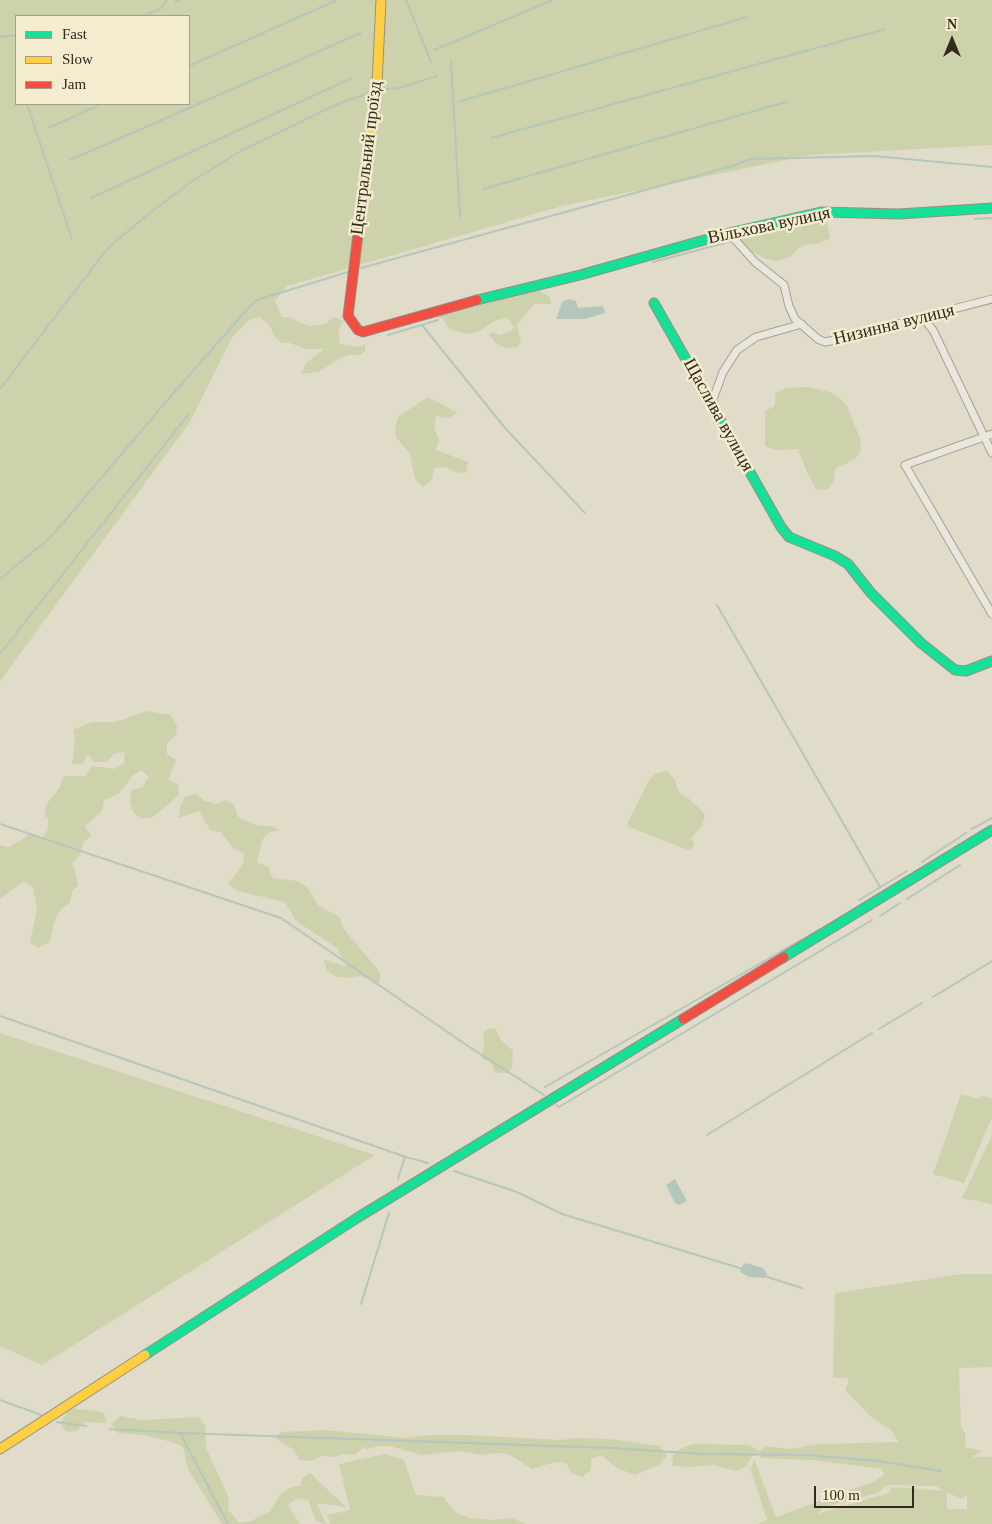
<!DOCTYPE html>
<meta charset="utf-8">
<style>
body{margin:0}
#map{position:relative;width:992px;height:1524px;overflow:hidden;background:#e1dcc9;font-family:Georgia,serif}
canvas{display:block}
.legend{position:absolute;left:15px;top:15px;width:175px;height:90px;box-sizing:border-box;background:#f3eccf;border:1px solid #a69e87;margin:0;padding:6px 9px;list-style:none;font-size:15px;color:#33291c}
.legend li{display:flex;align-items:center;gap:10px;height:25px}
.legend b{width:25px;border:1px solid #a69e87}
.north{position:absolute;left:927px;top:15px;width:50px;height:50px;-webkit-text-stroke:4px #f3eccf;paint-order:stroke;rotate:0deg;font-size:14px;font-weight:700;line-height:20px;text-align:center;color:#33291c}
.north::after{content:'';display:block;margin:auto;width:18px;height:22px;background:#33291c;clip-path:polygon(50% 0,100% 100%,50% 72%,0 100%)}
.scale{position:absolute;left:814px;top:1486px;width:100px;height:22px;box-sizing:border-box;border:2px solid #33291c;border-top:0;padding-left:6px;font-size:15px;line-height:18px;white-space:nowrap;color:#33291c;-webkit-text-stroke:4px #f3eccf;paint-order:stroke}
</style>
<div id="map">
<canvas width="992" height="1524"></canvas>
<ul class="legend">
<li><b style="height:6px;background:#16e098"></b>Fast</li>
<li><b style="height:6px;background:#ffcf43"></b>Slow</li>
<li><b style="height:6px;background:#f24e42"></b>Jam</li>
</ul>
<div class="north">N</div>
<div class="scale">100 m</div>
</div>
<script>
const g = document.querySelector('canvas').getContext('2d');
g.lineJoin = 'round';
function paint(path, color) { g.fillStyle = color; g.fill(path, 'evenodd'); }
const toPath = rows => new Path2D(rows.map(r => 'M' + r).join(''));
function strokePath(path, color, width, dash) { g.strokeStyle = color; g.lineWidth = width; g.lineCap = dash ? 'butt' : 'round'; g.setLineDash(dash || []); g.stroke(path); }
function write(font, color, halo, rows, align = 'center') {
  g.font = font + ' Georgia,serif'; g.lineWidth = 5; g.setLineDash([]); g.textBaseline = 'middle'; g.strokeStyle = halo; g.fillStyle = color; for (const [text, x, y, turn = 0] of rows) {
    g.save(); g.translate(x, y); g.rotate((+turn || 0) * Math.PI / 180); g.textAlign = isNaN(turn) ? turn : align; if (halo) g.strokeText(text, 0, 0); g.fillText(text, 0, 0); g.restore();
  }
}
paint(toPath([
 [0,0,992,0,992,145,810,155,562,206,287,286,275,301,282,317,291,317,300,323,311,326,325,324,334,317,344,321,338,331,340,344,358,347,365,344,365,351,361,355,349,355,340,358,319,372,301,374,306,363,324,349,305,349,290,343,282,343,274,336,270,326,260,317,249,320,232,337,190,422,0,681],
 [16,16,189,16,189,104,16,104],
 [825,214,830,238,820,243,809,244,799,248,790,257,776,261,766,259,745,248,739,239,740,236,794,222,799,225],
 [536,290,541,291,550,298,551,304,534,304,517,325,521,343,517,347,506,348,495,343,489,334,494,332,499,335,510,332,514,327,507,318,496,320,478,332,466,334,449,329,443,319,434,315,450,309,474,307],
 [808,387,830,392,839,397,847,406,860,438,861,450,855,459,835,469,834,481,827,490,816,489,806,470,798,449,776,450,765,446,765,411,775,406,775,394,785,388],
 [428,397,458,413,448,418,436,416,434,427,439,440,436,450,468,462,466,473,455,472,445,467,434,468,432,480,423,487,415,479,410,454,396,437,395,427,399,416],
 [148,711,170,715,177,725,176,735,167,743,167,754,176,760,168,780,178,784,179,795,153,817,142,819,133,812,130,802,132,790,142,787,149,777,141,770,132,776,119,794,104,800,102,811,85,826,91,835,83,844,80,854,73,863,78,885,72,892,70,903,61,909,55,919,50,941,39,948,30,943,37,910,33,887,24,881,0,899,0,845,9,847,29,835,42,838,48,829,48,818,45,816,46,805,60,787,63,776,85,776,92,766,114,769,124,763,125,752,114,754,106,762,94,762,88,754,83,764,72,764,75,741,73,730,92,722,115,722],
 [667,771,675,780,679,793,687,797,705,814,702,826,691,838,694,844,691,851,626,826,648,782,655,774],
 [196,794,205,801,216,804,226,800,235,806,238,817,259,826,270,826,281,830,270,832,262,840,257,862,268,867,273,878,297,881,307,887,319,906,340,917,343,928,380,972,380,983,359,976,349,978,337,977,327,971,324,960,346,966,337,948,296,921,285,902,237,891,228,884,243,864,244,853,234,849,220,832,210,830,199,811,179,818,180,807,185,797],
 [490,1028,496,1029,500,1039,513,1051,512,1068,509,1073,495,1073,491,1062,481,1058,484,1046,483,1035,485,1030],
 [0,1033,375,1155,42,1365,0,1346],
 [961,1094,979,1099,981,1096,992,1098,992,1117,964,1183,933,1174],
 [992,1135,992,1204,962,1198],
 [963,1274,992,1274,992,1367,959,1368,961,1426,965,1433,965,1447,983,1451,972,1457,992,1457,992,1524,758,1524,767,1520,751,1470,754,1459,776,1517,875,1481,884,1475,882,1469,812,1460,761,1458,759,1452,752,1457,746,1466,736,1471,713,1465,691,1467,672,1466,673,1455,682,1448,693,1444,748,1445,761,1451,766,1446,789,1449,821,1444,899,1442,891,1430,872,1418,846,1391,846,1385,849,1386,847,1378,833,1378,835,1293],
 [887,1485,936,1486,945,1491,891,1487,889,1493,817,1514,824,1507,877,1493],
 [947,1492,961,1499,967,1495,967,1509,947,1509],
 [70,1408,103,1412,107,1423,85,1422,77,1431,66,1432,60,1423],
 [120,1416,142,1420,198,1417,205,1425,206,1448,229,1498,228,1509,239,1523,251,1521,270,1511,280,1495,289,1488,300,1486,302,1478,310,1473,346,1507,317,1503,326,1524,324,1524,316,1521,308,1500,297,1498,288,1505,300,1524,222,1524,188,1469,183,1447,172,1442,142,1435,118,1433,111,1424],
 [325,1430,407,1438,430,1435,465,1435,562,1440,573,1438,609,1439,660,1446,667,1455,660,1464,635,1475,615,1467,602,1455,591,1459,591,1470,582,1477,571,1473,566,1463,555,1462,532,1469,509,1454,497,1453,481,1455,458,1451,421,1455,390,1446,378,1446,368,1449,363,1448,355,1455,344,1454,333,1457,322,1456,312,1461,300,1460,294,1450,275,1438,281,1432],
 [385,1454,404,1460,416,1495,443,1497,455,1512,469,1518,494,1520,512,1518,525,1524,330,1524,327,1515,350,1510,339,1464]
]), '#cdd1ac');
paint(toPath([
 [569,299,576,301,578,308,603,306,605,313,585,319,556,319,562,302],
 [675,1179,687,1201,679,1205,675,1203,666,1185],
 [746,1263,763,1268,767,1274,764,1278,749,1277,740,1272,742,1266]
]), '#b5c6bd');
strokePath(toPath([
 [406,0,431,62],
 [175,2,180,0],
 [143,16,161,8,167,0],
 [0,37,16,35],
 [434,50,553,0],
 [451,62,460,217],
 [189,66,337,0],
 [379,90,399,88,437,76],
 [458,102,747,17],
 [27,104,72,239],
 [48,128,102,104],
 [491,138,885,29],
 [70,160,361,33],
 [483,189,786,102],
 [91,198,352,78],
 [975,219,992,218],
 [739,239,822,217],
 [653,262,732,241],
 [361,268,733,166,750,159,874,156,992,167],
 [422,325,505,428,585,513],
 [388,335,438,320],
 [0,389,107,249,147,215,191,182,239,152,335,105,372,92],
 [0,579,52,536,170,397,252,304,257,300,351,271],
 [717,605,880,887],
 [0,654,188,415],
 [0,824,281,918,468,1046,544,1095],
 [972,829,992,818],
 [922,862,966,833],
 [907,899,960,865],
 [859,900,907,871],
 [880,916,900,903],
 [933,997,992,961],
 [0,1016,406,1157,428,1163],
 [879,1029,922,1003],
 [545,1087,820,929],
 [556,1105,559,1107,872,920],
 [707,1135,872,1033],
 [454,1171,517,1192,562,1214,743,1269],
 [398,1179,405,1157],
 [764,1276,802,1288],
 [361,1304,389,1213],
 [0,1400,44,1416],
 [57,1422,86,1426],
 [110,1429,180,1433,228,1524],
 [180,1433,611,1448,703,1454,806,1455,878,1461,941,1471]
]), '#b5c6bd', 2);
const street = toPath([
 [729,233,755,262,784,285,789,306,795,319,818,339,825,342,865,334,911,320,992,299],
 [922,317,933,330,992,453],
 [714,407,713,399,723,372,737,350,756,337,802,324],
 [992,434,905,465,992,614]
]);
const fast = toPath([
 [477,300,580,275,729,233,821,212,899,214,992,208],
 [654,303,781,527,789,537,835,556,848,564,871,593,921,643,955,670,966,671,992,661],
 [784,957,992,830],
 [145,1355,357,1218,683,1019]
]);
const slow = toPath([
 [360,218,377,84,381,0],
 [0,1449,145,1355]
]);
const jam = toPath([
 [360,218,348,316,358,330,363,332,477,300],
 [683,1019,784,957]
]);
strokePath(street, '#a6a193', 9);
strokePath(fast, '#959083', 11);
strokePath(slow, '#959083', 11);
strokePath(jam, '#959083', 11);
strokePath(street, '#eae6db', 7);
strokePath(fast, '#16e098', 9);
strokePath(slow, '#ffcf43', 9);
strokePath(jam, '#f24e42', 9);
write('18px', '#33291c', '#f3eccf', [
 ["Центральний проїзд",367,158,-83],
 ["Вільхова вулиця",769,226,-12],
 ["Низинна вулиця",894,325,-14],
 ["Щаслива вулиця",718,415,61]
]);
</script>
